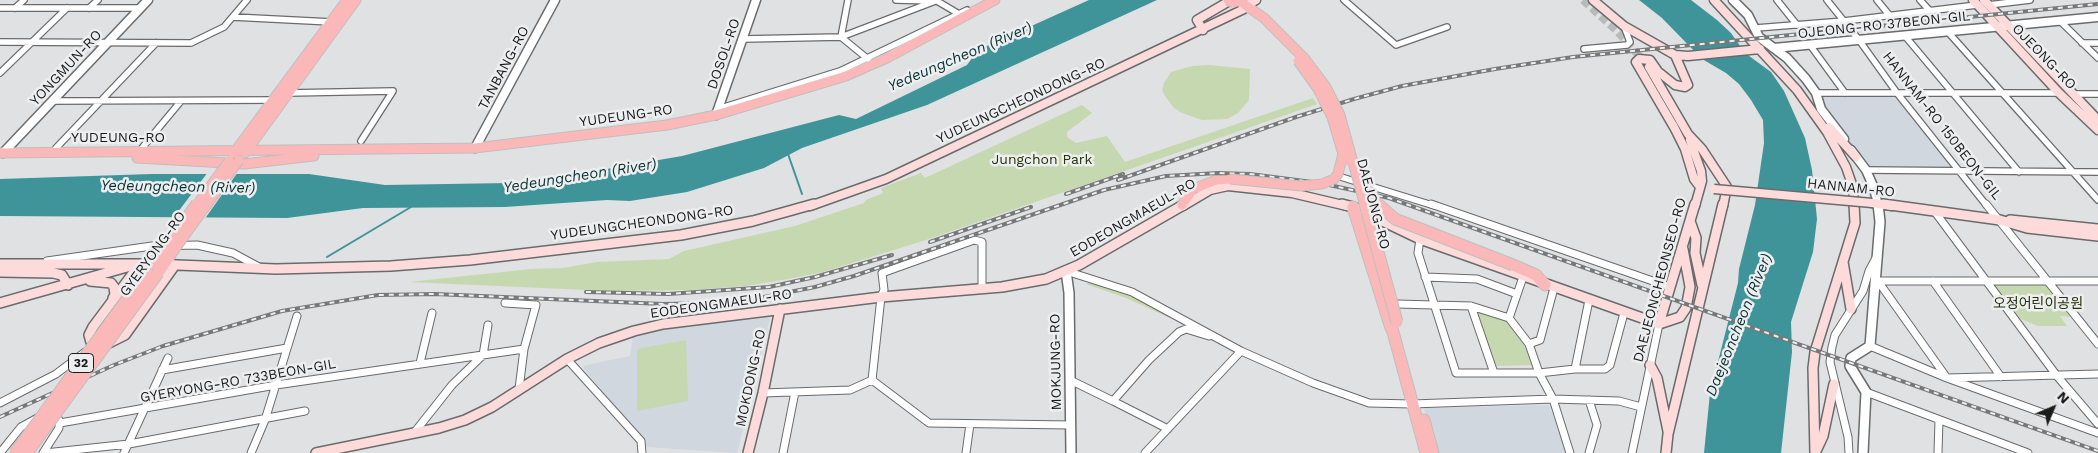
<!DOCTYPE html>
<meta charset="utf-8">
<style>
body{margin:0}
#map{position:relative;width:2098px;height:453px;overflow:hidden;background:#e0e1e2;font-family:"Work Sans",sans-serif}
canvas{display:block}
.north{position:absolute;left:2028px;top:383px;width:50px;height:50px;-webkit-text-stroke:4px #edeeef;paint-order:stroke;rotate:45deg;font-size:14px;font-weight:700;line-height:20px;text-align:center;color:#1a1b1b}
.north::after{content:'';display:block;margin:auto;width:18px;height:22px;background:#1a1b1b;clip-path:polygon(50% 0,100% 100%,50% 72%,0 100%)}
</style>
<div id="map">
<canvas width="2098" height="453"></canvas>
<div class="north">N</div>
</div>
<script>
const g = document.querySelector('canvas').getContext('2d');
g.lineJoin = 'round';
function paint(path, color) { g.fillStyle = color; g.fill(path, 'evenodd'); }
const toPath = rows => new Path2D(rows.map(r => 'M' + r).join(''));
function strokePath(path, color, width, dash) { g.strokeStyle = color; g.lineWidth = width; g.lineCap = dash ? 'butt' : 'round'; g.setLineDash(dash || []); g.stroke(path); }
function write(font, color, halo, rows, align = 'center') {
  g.font = font + ' "Work Sans","Noto Sans KR",sans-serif'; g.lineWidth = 5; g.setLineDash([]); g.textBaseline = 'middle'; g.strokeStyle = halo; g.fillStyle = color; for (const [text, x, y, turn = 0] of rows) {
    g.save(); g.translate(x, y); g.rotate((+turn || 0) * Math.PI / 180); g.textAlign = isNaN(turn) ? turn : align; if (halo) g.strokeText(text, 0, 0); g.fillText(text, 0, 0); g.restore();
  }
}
paint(toPath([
 [1818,97,1896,97,1953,167,1867,166],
 [771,314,737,453,647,447,582,366,630,356,633,336,672,326],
 [1549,405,1568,453,1438,453,1424,408]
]), '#d0d7de');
paint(toPath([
 [1209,65,1250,69,1249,100,1238,113,1227,119,1202,120,1182,113,1174,108,1165,96,1162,90,1164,83,1171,72,1192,66],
 [1313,98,1317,104,926,240,823,272,788,279,746,286,692,290,609,291,409,282,531,269,563,268,597,262,669,259,684,251,795,226,864,203,866,200,883,193,881,188,921,173,925,178,1082,105,1092,113,1067,132,1067,137,1076,143,1107,136,1125,162],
 [1090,282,1129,294,1156,307,1172,319,1126,298,1086,284],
 [2047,283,2073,317,2060,316,2067,326,2038,326,2021,319,1995,285],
 [1475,308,1494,315,1512,325,1522,340,1533,365,1496,366],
 [686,340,688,401,637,411,637,349]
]), '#c6d8af');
paint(toPath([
 [1089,0,1157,0,927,105,802,148,764,168,687,192,630,201,607,200,505,207,363,208,287,218,0,216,0,179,152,174,309,174,385,185,571,182,595,171,682,156,839,115,856,119,967,65,978,50],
 [1639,0,1691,0,1717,20,1731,33,1745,53,1771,72,1784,91,1805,138,1812,170,1817,219,1813,252,1791,322,1792,352,1781,453,1704,453,1710,393,1738,283,1739,269,1755,205,1764,143,1763,120,1751,100,1739,84,1726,73,1702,59,1662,18]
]), '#3f949a');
paint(toPath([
 [208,172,238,172,204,220,172,220]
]), '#e0e1e2');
strokePath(toPath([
 [788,154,802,194],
 [327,257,411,207]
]), '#3f949a', 2);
strokePath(toPath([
 [1583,0,1617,31,1649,67]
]), '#b8b9ba', 8, [8, 4]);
const minorFar1 = toPath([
 [848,0,841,37,868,59],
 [896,0,937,1,959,14],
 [1344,0,1396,45,1447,27],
 [1777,0,1797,25],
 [1827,0,1859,40,1897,93,1987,206],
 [1877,0,1890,16],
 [1920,0,1930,11],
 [1988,5,2030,0],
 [0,8,140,8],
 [15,8,24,0],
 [89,8,98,0],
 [233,17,331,22],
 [2060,21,2098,58],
 [1756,28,1844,21,1977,5],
 [1948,32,2098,200],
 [1905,36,2019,172],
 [743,39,841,37,938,0],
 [0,42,191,43,224,27,247,0],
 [2082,43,2098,43],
 [1810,45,1845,93],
 [1584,49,1627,45,1630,42,1624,26],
 [0,73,67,8],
 [288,93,393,91,361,141],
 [1816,93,2059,93],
 [2073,94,2098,94],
 [52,101,273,100],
 [718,109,840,71,967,10],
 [56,148,156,43],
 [142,148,181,101],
 [1866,170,2098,172],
 [1341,177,1435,206]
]);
const minor = toPath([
 [1431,204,1670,287],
 [1986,204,2098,344],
 [1935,212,2057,376,2098,424],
 [1420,239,1418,253,1456,373,1539,373,1575,369,1605,369,1610,365,1624,313],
 [47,261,152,246,197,245,233,253,259,267],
 [1066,271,1132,292,1241,351,1313,383,1369,403,1412,404,1553,399,1619,401,1641,407],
 [1425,277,1477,279,1517,294],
 [1875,277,1947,378,2098,374],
 [1879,281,2098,281],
 [1933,281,2001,377],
 [505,303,536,305,524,349,519,389],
 [1397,304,1471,306,1509,318,1529,344,1539,373,1553,399,1570,453],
 [1471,306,1494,373],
 [1509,318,1523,277],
 [1529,344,1540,340,1554,288],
 [1870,346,1947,378,2098,433],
 [567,359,641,441,642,453],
 [420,363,432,313],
 [1575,369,1589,300],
 [162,370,287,348],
 [872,380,881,297,884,290,882,273,974,240,982,242,982,289],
 [1070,380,1113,401,1149,360,1179,332,1186,329,1209,336],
 [1866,392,2028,453],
 [763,393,850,390,872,380,929,423,1071,425],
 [1589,400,1597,425,1589,453],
 [1113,401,1168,429],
 [0,403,56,374,85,352],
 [60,423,276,385,524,349],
 [414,433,452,385,483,355,488,325],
 [0,453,21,427,41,416],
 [43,453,59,428,59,420],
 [45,453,129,444,305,411],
 [124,453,168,358],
 [251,453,265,420,297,316],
 [783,453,795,392],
 [966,453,970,424],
 [1145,453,1241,351],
 [1632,453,1659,324],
 [1849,453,1848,437,1830,362,1832,347,1835,335,1863,291,1869,271,1876,258],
 [1938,453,1939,420]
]);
const tertiaryFar1 = toPath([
 [1733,0,1748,15,1759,37,1787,58,1806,79,1816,93,1821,109,1844,139],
 [1774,48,2098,17],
 [716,115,756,0],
 [475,148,555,0],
 [1851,150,1866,170,1874,188,1878,206],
 [3,153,148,0]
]);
const tertiary = toPath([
 [1066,271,1069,293,1071,453],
 [1863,453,1866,392,1850,366,1851,358,1870,346,1880,222,1878,204]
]);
const secondaryFar1 = toPath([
 [1593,0,1624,26,1675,55,1688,56,1760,49],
 [1714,0,1797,90,1827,132,1846,167,1853,187,1854,206],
 [1973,0,2059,93,2098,130],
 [1984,0,2098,120],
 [1246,6,1256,0],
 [1203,30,1197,20,1231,0],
 [1649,67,1688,134,1702,149,1727,187,1723,206],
 [1657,70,1650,60,1639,59,1636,62,1675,129],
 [1660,73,1675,85,1685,87,1688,85,1675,55],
 [1673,125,1685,149,1694,179,1700,187],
 [1829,127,1856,157],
 [1690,140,1701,171,1702,181,1695,206],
 [1872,203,1892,206],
 [810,206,886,179,1244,9],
 [1183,206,1210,190,1228,186,1292,193,1347,206]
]);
const secondary = toPath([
 [1342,204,1353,207,1420,239,1659,324,1680,317,1686,308,1690,287,1683,249],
 [1883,204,2000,220,2027,228,2098,236],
 [2010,220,2098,229],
 [1690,221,1696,238,1695,253,1702,285],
 [1843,262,1851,309],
 [0,264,153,264,276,269,391,266,470,260,681,235,753,221,814,204],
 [140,264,93,327,89,335,91,342,96,344,109,343,125,335,175,265],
 [0,272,53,273,62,275,68,285],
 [90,281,111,283,114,287,115,295,113,298],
 [0,303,127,267],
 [1659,324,1695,204],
 [1650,365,1657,378,1668,431],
 [1816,451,1823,436,1834,384],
 [316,453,439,428,465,420,492,407,567,359,599,343,634,331,663,324,881,297,1002,287,1046,279,1079,265,1185,204],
 [748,453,763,393,780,309],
 [1666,453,1668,434,1723,204],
 [1815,453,1813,368,1815,352,1855,223,1854,204]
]);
const primaryFar1 = toPath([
 [1238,0,1264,18,1305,59],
 [0,153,475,148,667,125,716,115,846,76,887,58,995,0],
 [245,153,356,0],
 [233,154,347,0],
 [137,158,244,164,314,156],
 [1182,205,1193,189,1216,180,1230,179]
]);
const primary = toPath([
 [1353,207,1391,328],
 [1513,265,1536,275,1545,285],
 [158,273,173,250],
 [125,292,147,272,164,249],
 [1390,321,1426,453],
 [1424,420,1433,453]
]);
strokePath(minorFar1, '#6a6b6c', 8);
strokePath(minor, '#6a6b6c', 9);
strokePath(tertiaryFar1, '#6a6b6c', 11);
strokePath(tertiary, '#6a6b6c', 12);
strokePath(secondaryFar1, '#6a6b6c', 11);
strokePath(secondary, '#6a6b6c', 12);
strokePath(primaryFar1, '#bfbfbf', 11);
strokePath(primary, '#bfbfbf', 13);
strokePath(minorFar1, '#fff', 5.5);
strokePath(minor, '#fff', 7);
strokePath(tertiaryFar1, '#fff', 8);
strokePath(tertiary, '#fff', 9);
strokePath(secondaryFar1, '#fddbdb', 8);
strokePath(secondary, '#fddbdb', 9);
strokePath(primaryFar1, '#fbb8b8', 9);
strokePath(primary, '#fbb8b8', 11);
const rail = toPath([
 [1118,180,1296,117,1354,99,1402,86,1495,69,1573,57,2098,4],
 [1066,194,1123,174],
 [930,242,1031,207],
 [586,292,668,294,769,287,815,277,892,255],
 [0,417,114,365,163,346,282,311,378,295,435,294,663,304,718,303,764,297,815,287,854,276,1104,190,1166,176,1218,173,1250,174,1320,183,1389,198,2098,451]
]);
strokePath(rail, '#777878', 4);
strokePath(rail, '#edeeef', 2, [5]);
const secondaryBridge = toPath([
 [1714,189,1872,203]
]);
const primaryBridgeFar1 = toPath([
 [1228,0,1234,3],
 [1305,59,1326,87,1340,115,1365,206],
 [1298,61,1318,89,1332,117,1345,161],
 [1357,163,1369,192,1379,206],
 [1230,179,1301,186,1322,184,1334,179,1338,174,1343,153],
 [196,206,229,161],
 [206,206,239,160]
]);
const primaryBridge = toPath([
 [1365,204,1397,322],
 [1378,204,1395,219,1513,265],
 [164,249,197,204],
 [173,250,206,204],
 [15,453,147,272],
 [27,453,158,273]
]);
strokePath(secondaryBridge, '#6a6b6c', 11, []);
strokePath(primaryBridgeFar1, '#bfbfbf', 11, []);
strokePath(primaryBridge, '#bfbfbf', 13, []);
strokePath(secondaryBridge, '#fddbdb', 8);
strokePath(primaryBridgeFar1, '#fbb8b8', 9);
strokePath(primaryBridge, '#fbb8b8', 11);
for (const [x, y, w] of [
 [81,363,25]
]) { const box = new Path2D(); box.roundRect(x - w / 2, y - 9.5, w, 19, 4); g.fillStyle = '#edeeef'; g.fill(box); strokePath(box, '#1a1b1b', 1); }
write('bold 12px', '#1a1b1b', null, [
 ["32",81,363]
]);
write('14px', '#1a1b1b', '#edeeef', [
 ["OJEONG-RO 37BEON-GIL",1884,25,-6],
 ["DOSOL-RO",724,54,-71],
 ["OJEONG-RO",2044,57,46],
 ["YONGMUN-RO",66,68,-47],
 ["TANBANG-RO",504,68,-62],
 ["YUDEUNGCHEONDONG-RO",1021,101,-25],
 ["YUDEUNG-RO",626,116,-8],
 ["HANNAM-RO 150BEON-GIL",1942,126,52],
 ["YUDEUNG-RO",118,138],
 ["HANNAM-RO",1851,188,6],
 ["DAEJONG-RO",1373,204,75],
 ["EODEONGMAEUL-RO",1133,218,-30],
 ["YUDEUNGCHEONDONG-RO",642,223,-8],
 ["GYERYONG-RO",153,254,-54],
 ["DAEJEONCHEONSEO-RO",1660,280,-75],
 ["EODEONGMAEUL-RO",721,304,-8],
 ["MOKJUNG-RO",1056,362,-91],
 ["MOKDONG-RO",751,378,-78],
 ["GYERYONG-RO 733BEON-GIL",238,381,-10]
]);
write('14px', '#25340a', '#edeeef', [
 ["Jungchon Park",1042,160],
 ["오정어린이공원",2038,304]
]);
write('italic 15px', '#093336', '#edeeef', [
 ["Yedeungcheon (River)",960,57,-23],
 ["Yedeungcheon (River)",580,176,-9],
 ["Yedeungcheon (River)",178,187,1],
 ["Daejeoncheon (River)",1739,325,-68]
]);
</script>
